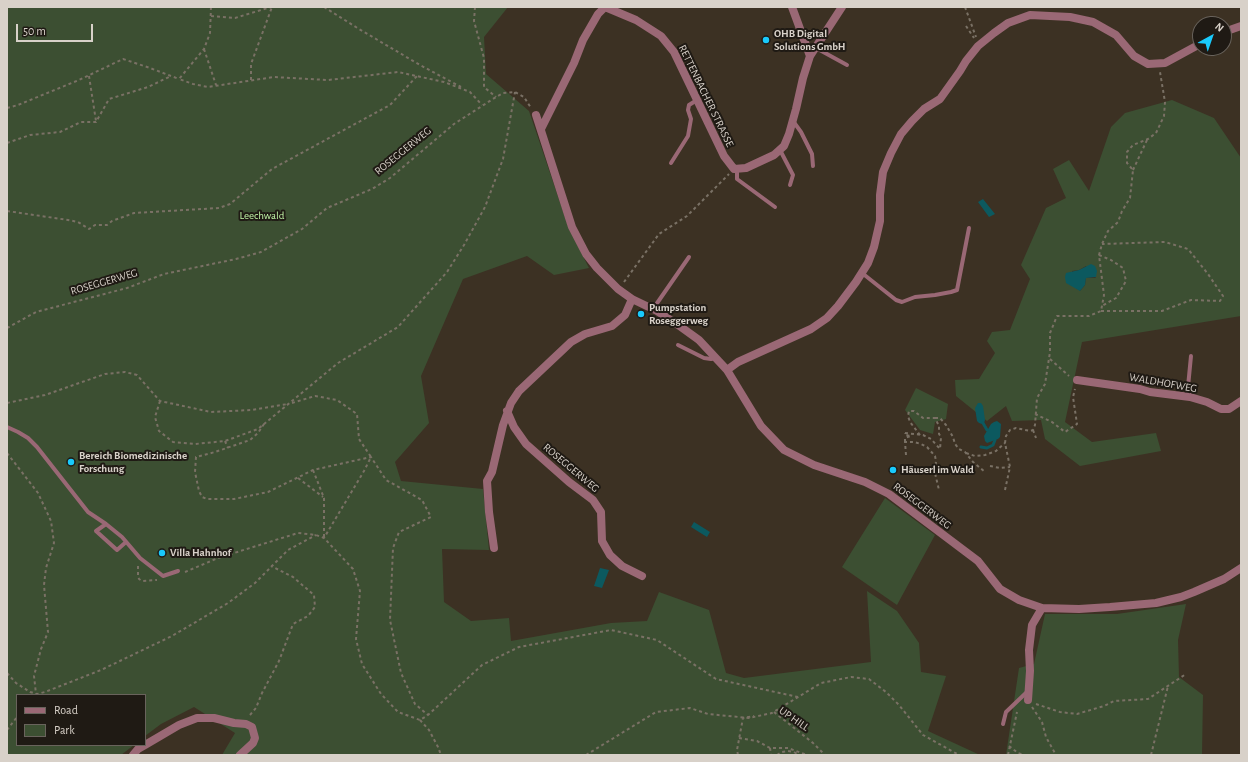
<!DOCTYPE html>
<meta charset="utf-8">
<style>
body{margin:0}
#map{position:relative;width:1248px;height:762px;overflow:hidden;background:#3c3123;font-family:"Alegreya Sans",sans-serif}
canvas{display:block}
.frame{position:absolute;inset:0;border:8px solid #d8d1c9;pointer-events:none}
.legend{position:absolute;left:16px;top:694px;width:130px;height:52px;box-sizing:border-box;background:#1f1a14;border:1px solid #69635c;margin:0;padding:5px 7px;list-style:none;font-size:12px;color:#d8d1c9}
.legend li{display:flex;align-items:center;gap:8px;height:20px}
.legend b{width:20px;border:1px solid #69635c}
.north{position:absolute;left:1192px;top:16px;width:40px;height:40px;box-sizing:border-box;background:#1f1a14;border:1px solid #69635c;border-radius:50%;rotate:40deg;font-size:11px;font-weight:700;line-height:16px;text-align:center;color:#d8d1c9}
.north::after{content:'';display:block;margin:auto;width:14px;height:18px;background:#19cafc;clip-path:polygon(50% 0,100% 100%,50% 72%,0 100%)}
.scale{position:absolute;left:16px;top:24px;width:77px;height:18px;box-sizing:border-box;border:2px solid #d8d1c9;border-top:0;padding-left:5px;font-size:12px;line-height:14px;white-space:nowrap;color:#d8d1c9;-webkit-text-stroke:3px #1f1a14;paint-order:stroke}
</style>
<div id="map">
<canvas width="1248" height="762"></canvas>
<div class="frame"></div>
<ul class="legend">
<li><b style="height:5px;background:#9a6875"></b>Road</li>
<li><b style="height:11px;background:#3c4f32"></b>Park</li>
</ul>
<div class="north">N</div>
<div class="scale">50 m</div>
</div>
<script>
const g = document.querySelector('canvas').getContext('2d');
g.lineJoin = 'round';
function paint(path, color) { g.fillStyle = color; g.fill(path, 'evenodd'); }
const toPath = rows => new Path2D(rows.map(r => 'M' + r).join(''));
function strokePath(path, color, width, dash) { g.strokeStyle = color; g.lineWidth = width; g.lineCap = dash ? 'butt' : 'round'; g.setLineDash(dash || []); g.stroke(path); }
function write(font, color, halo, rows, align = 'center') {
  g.font = font + ' "Alegreya Sans",sans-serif'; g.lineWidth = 4; g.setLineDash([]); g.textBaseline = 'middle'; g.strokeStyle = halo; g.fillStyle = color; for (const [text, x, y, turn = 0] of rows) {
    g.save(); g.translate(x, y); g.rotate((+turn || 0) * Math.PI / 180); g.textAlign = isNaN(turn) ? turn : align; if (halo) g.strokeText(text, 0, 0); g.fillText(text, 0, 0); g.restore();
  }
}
paint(toPath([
 [7,7,508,7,484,37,486,74,529,111,569,229,589,268,554,275,527,256,463,279,421,376,429,423,395,462,401,481,483,489,489,550,442,549,444,602,471,621,509,618,511,641,611,623,647,621,659,592,709,610,726,673,744,678,871,662,867,591,897,611,919,643,921,672,946,676,928,731,980,755,222,755,235,733,194,707,161,724,145,736,145,695,17,695,17,745,134,745,121,755,7,755],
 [1172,100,1214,118,1241,158,1241,316,1082,342,1065,422,1092,442,1156,433,1161,451,1080,466,1045,439,1041,420,1012,421,1006,406,987,421,956,396,955,380,979,379,995,353,987,341,992,332,1010,330,1030,279,1021,265,1046,208,1066,198,1053,169,1069,160,1089,191,1111,127,1125,113],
 [1086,266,1096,278,1086,278,1085,285,1080,291,1074,286,1072,271,1079,270],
 [916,388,948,404,946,419,935,422,933,434,920,430,905,410],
 [885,498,935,535,897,605,842,567],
 [1186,604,1178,640,1179,677,1203,695,1202,755,1006,755,1019,668,1034,664,1045,614,1117,614]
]), '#3c4f32');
paint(toPath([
 [983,199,995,214,989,217,978,202],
 [1091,264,1095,266,1097,271,1096,277,1086,278,1085,285,1080,291,1066,283,1065,277,1066,273,1079,270],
 [978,403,981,403,983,406,985,420,984,423,982,424,979,423,977,421,975,408],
 [997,421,1001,424,1000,437,998,439,987,443,985,441,984,436,991,424,994,422],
 [694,522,710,532,707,537,691,527],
 [600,568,609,570,602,588,594,586]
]), '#0c595f');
strokePath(toPath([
 [983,423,987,430],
 [981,447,987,448,993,445,995,440]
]), '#0c595f', 3);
strokePath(toPath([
 [211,7,210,33,204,49,179,79,193,84,208,87,274,77,328,80,398,72,444,82,470,92,482,105],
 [324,7,359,29,420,65,461,87],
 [475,7,474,21,484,58,484,87,496,97],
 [965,7,976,37],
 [211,16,235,18,271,7],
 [966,26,974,38],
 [204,49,216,85],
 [89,76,96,121],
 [251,80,251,64,272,7],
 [7,108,18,105,79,80,123,59,150,68,179,79],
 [7,143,30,135,60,132,81,122,96,122,109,99,148,87,171,76],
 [1133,170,1147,140],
 [7,211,68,220,78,222,89,229,95,225,107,225,112,221,134,213,219,208,230,204,272,169,390,105,417,76],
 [1099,255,1111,260,1123,268,1126,281,1116,298,1102,306],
 [624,282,659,234,687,216,729,174],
 [1101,311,1162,311,1191,300,1220,301,1223,296,1208,274,1188,249,1165,242,1102,244],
 [7,328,36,312,127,288,164,274,236,259,261,252,302,229,327,208,372,189,390,178,454,124,496,97,503,93,515,92,524,97,531,108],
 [1050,359,1069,376],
 [160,401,155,417,159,431,173,442,195,444,225,441,258,429,338,363,398,327,447,272,464,245,485,207,503,159,515,92],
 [7,403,45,395,105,374,125,372,137,375,160,401,211,412,251,410,288,404],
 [292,403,315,396,337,400,357,414,359,439,371,457,364,471,324,538],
 [1035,414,1052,422,1065,432,1077,424,1073,397,1075,389],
 [935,418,940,418,946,425,953,437,955,444,959,449,965,452,973,462,985,472],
 [264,424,258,433,250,440,215,452,196,457,195,472,199,491,202,497,207,499,234,499,268,492,313,470,371,457,386,480,422,500,431,517,399,532,393,548,390,620,401,673,415,704,428,715],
 [1033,430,1036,438],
 [905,433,923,435,931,439,940,449],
 [920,435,910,422,908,416,909,411,914,411,923,418,935,418,939,426,939,434,941,437,940,449],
 [225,441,228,448],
 [905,442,905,438,911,436,905,435,905,433],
 [7,453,38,493,51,521,54,543,46,568,44,585,48,632,41,649,34,676,36,694],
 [966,453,975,456,985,455,996,451,1005,443],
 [906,455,905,442,914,442,921,444,927,447,935,456,936,461,935,473,939,490],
 [990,466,1000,468,1010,467],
 [313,470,324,498,324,537],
 [298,478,323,497],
 [1005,490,1010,467,1005,443,1006,436,1010,430,1016,428,1030,431,1033,430,1035,425,1037,398,1045,384,1050,352,1050,333,1057,316,1089,316,1101,311,1104,295,1099,255,1102,244,1108,231,1118,222,1122,211,1130,198,1133,170,1127,163,1127,152,1133,145,1148,139,1156,133,1164,116,1165,102,1160,72],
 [138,566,138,576,139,579,142,581,157,580],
 [185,572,218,558,298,533,316,535,324,538,353,569,360,591,356,639,362,664,381,694,398,712,420,720,428,715,482,665,519,647,611,630,657,640,716,679,798,697],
 [7,673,16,683,30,692,37,694,45,692,101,670,172,636,228,603,255,583,288,550,316,535],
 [1036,704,1060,712,1077,714,1104,706,1114,701,1148,699,1186,674],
 [1032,707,1042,722,1046,737,1056,755],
 [774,712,813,743,825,755],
 [250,715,256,708,262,693,279,661,293,624,308,616,315,607,314,595,293,577,271,566],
 [420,720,429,730,438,747,441,755],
 [7,730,17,717],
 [739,738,757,741,770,748,788,748,807,755],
 [1009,746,1018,753,1024,755],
 [770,748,771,755],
 [586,755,656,712,690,708,708,714,749,718,772,713,821,683,851,677,869,679,886,692,899,705,923,735,959,755],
 [738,755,737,750,743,718,754,716],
 [777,755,782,752,788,751,794,752,799,755],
 [1008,755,1017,712],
 [1151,755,1168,686]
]), '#7a7165', 2, [3, 3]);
strokePath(toPath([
 [816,48,847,65],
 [793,121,801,132,812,154,813,166],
 [780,150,793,175,790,185],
 [671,163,688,136,691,119,688,110,689,105,697,100],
 [737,169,737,179,775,207],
 [862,273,896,300,902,302,915,297,935,295,951,292,957,290,969,228],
 [653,309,689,257],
 [678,345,704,358,711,359,715,358],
 [1187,397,1191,356],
 [7,427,18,432,28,438,37,447,88,512,106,524,122,537,140,558,163,576,178,571],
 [106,524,96,531,117,550,126,542],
 [1003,724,1006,712,1028,691]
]), '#9a6875', 4);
strokePath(toPath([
 [792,7,810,56],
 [1224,32,1241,26],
 [536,115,572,227,586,254,597,268,618,289,632,299,657,311,681,327,699,340,727,370,761,426,784,450,814,465,865,482,889,494,978,561,1000,589,1019,600,1042,608,1079,609,1110,607,1156,603,1181,597,1194,592,1224,579,1241,568],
 [541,129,574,63,583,40,598,14,605,7,636,20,661,36,674,52,724,156,734,169,746,168,774,155,784,146,789,134,796,109,803,78,810,56,842,7],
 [727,370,738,362,811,329,827,318,838,306,856,282,868,263,874,247,880,221,880,195,883,172,891,153,901,134,912,121,924,109,940,99,960,71,966,61,978,46,994,33,1008,23,1030,15,1070,17,1093,22,1116,35,1134,56,1148,64,1165,63,1200,44],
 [1077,380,1140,389,1150,392,1190,397,1207,402,1221,409,1229,409,1241,401],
 [507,411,514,427,526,444,569,482,593,500,601,512,602,541,610,555,622,566,642,576],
 [494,548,489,512,487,481,492,472,503,425,511,403,519,391,571,342,585,334,612,326,625,315,632,299],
 [1028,700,1030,671,1029,650,1032,625,1042,608],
 [145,745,179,725,197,718,214,718,234,723,246,724,252,727,255,738,253,743,240,755],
 [133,755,138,749,145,745]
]), '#9a6875', 8);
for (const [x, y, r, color] of [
 [766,40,4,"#19cafc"],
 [641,314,4,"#19cafc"],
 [71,462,4,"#19cafc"],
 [893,470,4,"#19cafc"],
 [162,553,4,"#19cafc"]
]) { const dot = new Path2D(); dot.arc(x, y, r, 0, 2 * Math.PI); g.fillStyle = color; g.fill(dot); strokePath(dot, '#1f1a14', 1.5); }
write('bold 11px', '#d8d1c9', '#1f1a14', [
 ["OHB Digital",774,34],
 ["Solutions GmbH",774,47],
 ["Pumpstation",649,308],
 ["Roseggerweg",649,321],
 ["Bereich Biomedizinische",79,456],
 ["Forschung",79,469],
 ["Häuserl im Wald",901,470],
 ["Villa Hahnhof",170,553]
], 'left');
write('11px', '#d8d1c9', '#1f1a14', [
 ["RETTENBACHER STRASSE",706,96,64],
 ["ROSEGGERWEG",403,151,-39],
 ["ROSEGGERWEG",104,282,-16],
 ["WALDHOFWEG",1163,383,10],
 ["ROSEGGERWEG",571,468,40],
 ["ROSEGGERWEG",922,506,37],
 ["UP HILL",794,719,35]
]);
write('11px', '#c1f5a7', '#1f1a14', [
 ["Leechwald",262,216]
]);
</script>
